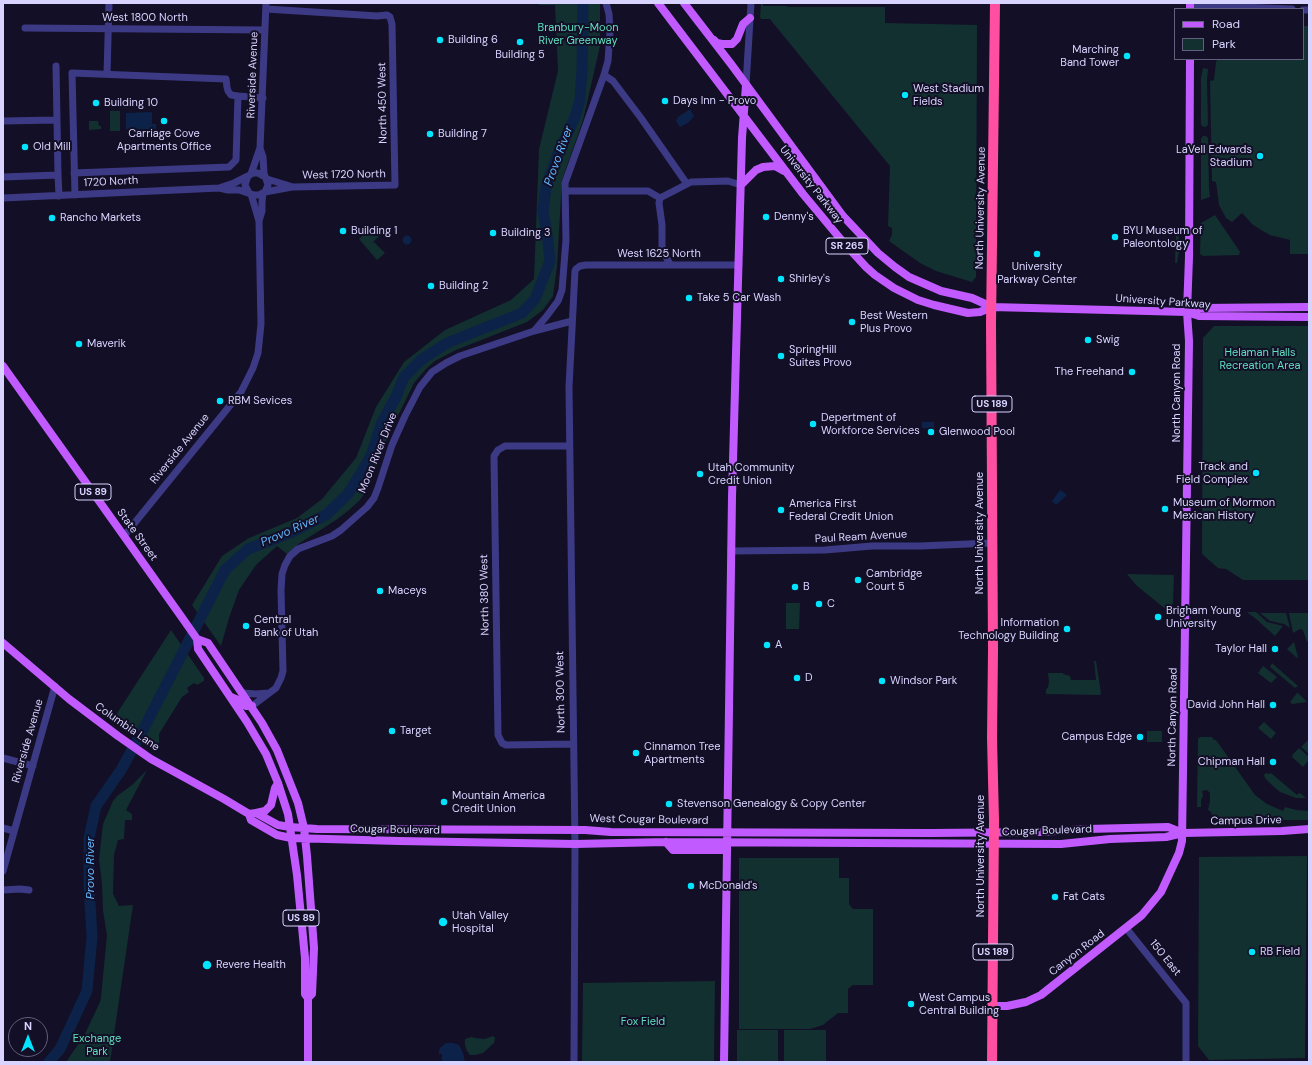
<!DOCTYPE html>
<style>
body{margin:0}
#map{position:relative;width:1312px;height:1065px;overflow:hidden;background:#130f26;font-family:"DM Sans",sans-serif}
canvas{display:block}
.frame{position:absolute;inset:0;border:4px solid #d9d4ff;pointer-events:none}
.legend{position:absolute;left:1174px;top:8px;width:130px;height:52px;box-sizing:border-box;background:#130f26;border:1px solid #625e7d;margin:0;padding:5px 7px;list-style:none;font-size:12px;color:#d9d4ff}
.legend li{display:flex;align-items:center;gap:8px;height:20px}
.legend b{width:20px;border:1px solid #625e7d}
.north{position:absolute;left:8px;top:1017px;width:40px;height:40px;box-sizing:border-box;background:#130f26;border:1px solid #625e7d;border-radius:50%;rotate:0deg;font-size:11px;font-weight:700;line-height:16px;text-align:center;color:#d9d4ff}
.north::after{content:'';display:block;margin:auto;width:14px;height:18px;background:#00e5ff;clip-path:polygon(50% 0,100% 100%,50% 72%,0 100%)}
</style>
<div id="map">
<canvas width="1312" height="1065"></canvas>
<div class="frame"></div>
<ul class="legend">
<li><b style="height:5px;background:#c25bff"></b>Road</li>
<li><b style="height:11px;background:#12302f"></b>Park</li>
</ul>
<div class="north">N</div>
</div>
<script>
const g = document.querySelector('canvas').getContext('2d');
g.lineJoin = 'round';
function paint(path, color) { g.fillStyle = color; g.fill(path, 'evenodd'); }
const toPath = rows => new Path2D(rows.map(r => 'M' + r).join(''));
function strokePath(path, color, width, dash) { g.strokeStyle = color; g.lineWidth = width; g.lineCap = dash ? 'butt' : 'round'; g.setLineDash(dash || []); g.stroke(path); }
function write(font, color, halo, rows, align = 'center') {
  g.font = font + ' "DM Sans",sans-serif'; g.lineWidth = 4; g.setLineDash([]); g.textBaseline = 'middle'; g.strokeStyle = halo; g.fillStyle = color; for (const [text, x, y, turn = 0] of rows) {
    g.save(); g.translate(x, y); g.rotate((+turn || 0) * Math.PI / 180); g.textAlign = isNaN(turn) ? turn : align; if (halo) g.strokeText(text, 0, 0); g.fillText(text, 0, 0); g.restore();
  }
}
paint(toPath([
 [540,3,600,3,600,46,583,120,562,180,557,266,553,296,543,310,527,322,456,350,435,361,426,369,414,383,388,436,368,489,360,500,349,510,336,520,300,543,287,554,277,546,256,565,239,590,229,618,221,646,192,605,222,556,249,538,297,518,322,499,356,458,376,407,404,362,445,330,511,300,534,279,539,149,558,71,555,5,539,5],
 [761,3,768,3,763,4,763,6,787,6,787,7,885,7,885,23,977,25,976,277,972,282,936,271,920,263,889,241,892,235,892,228,888,226,890,166,769,18,769,19,761,19,760,17],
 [1303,26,1309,26,1309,254,1290,254,1290,240,1270,235,1261,230,1252,224,1242,213,1232,222,1226,218,1219,205,1216,182,1212,181,1210,81,1214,80,1216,62,1218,59,1303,59],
 [1203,68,1208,69,1207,80,1208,124,1207,126,1205,127,1202,126,1201,124,1201,78],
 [110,111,120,111,120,131,110,131],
 [89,121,98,121,99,126,101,126,101,129,89,130],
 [1203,136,1206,136,1208,138,1209,188,1210,197,1201,200,1201,139],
 [1215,215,1240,252,1239,255,1203,256,1200,254,1201,223],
 [375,224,382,233,371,244,374,242,385,253,377,260,359,239],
 [1176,235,1179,237,1179,251,1177,263,1175,263],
 [1214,326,1309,326,1309,580,1243,580,1226,569,1218,568,1202,554,1203,338],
 [1127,574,1174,575,1173,603,1169,612,1136,585],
 [786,603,800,603,799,629,786,629],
 [1248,612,1256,612,1267,622,1283,626,1275,636,1255,618,1248,613],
 [1260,613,1286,613,1290,628,1284,624,1270,621],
 [1289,613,1309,613,1309,639,1307,642,1303,630,1300,629,1293,633],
 [171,630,204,678,204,681,197,685,194,683,187,688,189,692,182,697,159,734,159,743,158,747,154,747,112,721],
 [1294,642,1298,657,1297,658,1287,649],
 [1094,661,1096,661,1101,693,1100,695,1046,694,1046,690,1048,687,1049,682,1048,673,1063,673,1063,674,1070,676,1071,680,1096,680],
 [1272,663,1298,686,1295,688,1270,667],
 [1263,666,1277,677,1271,683,1258,673],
 [1297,693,1298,693,1307,702,1292,704,1290,702],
 [1264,722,1276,733,1271,739,1258,728],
 [1147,731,1162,731,1162,742,1147,742],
 [1200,737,1212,737,1214,740,1216,740,1255,795,1267,804,1283,811,1285,807,1296,810,1309,811,1309,820,1213,820,1211,812,1208,810,1210,801,1210,793,1207,790,1202,791,1203,796,1201,800,1201,807,1197,807,1198,739],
 [1309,740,1309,754,1301,747,1307,741],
 [1299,748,1309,757,1309,760,1303,767,1292,757,1293,754],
 [147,770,126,810,132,814,132,820,125,820,124,839,118,840,114,855,113,894,119,906,133,905,110,1062,66,1062,84,1036,100,1002,101,997,107,935,103,911,102,884,99,859,103,824,113,801,117,796,132,785],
 [1266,773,1269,774,1271,773,1297,795,1299,793,1301,794,1306,798,1296,798,1280,792,1274,787,1265,778,1264,775],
 [1307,856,1305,1058,1209,1060,1198,1046,1199,857],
 [739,858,839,858,839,878,849,878,849,904,853,909,873,909,873,985,853,985,848,989,848,1013,838,1013,823,1025,810,1029,739,1029],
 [715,981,714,1062,582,1062,583,983],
 [737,1030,778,1030,778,1062,737,1062],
 [784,1030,826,1030,826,1062,784,1062],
 [493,1036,495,1038,494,1043,483,1053,475,1055,470,1055,467,1051,465,1045,465,1039,471,1037,475,1038,485,1039]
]), '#12302f');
paint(toPath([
 [690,109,694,116,688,123,680,127,676,121,678,117],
 [152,112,152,124,156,124,156,129,126,129,126,113],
 '402.5 240a4.5 4.5 0 1 1 9 0a4.5 4.5 0 1 1-9 0Z',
 [922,422,934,422,934,435,928,435,928,428,922,428],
 [1060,490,1067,495,1056,505,1052,501],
 [446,1043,453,1043,459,1045,463,1053,465,1062,442,1062,442,1054,439,1054,439,1050,441,1047]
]), '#0c2248');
strokePath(toPath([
 [49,1062,60,1049,87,991,92,937,89,885,89,838,96,806,121,770,143,730,225,570,248,549,290,533,326,515,348,494,371,456,382,422,396,397,404,377,421,360,447,343,522,313,535,299,550,261,548,241,543,211,546,187,558,154,575,117,580,100,582,70,583,3]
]), '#0c2248', 11);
strokePath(toPath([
 [1190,5,1292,9],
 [266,9,377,16,387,15,390,17,392,24,395,185,293,187,267,179],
 [1303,10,1309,10],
 [25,28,265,30],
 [107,74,109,3],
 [604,75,613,81,641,118,687,184],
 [746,85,751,3],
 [238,96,263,98],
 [3,121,57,120],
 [74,173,229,167,236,160,238,96,231,95,228,91,227,87,226,79,72,73,75,195],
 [251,174,260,148,266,3],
 [58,175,59,196],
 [3,177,58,175,56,66],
 [219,188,234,183,248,176],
 [565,191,648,191,660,198,691,182,728,181,741,185],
 [265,192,292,187],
 [249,193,245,185,248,176,253,173,258,173,265,177],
 [3,198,219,188,228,190,239,190,254,195,259,195,265,192,268,185,264,173,263,157,260,148],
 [660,198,659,203,662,225,662,250,670,264],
 [259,221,262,211,262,202,263,193],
 [534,331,546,317,558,301,562,290,566,240,565,183,604,75,608,61,610,32,609,14,606,3],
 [569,446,505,446,498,450,494,456,498,735,502,743,506,745,573,744],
 [124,536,241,392,253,368,258,353,261,324,259,221,251,194],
 [731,551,825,550,872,546,920,546,992,543],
 [243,693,256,694,269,693],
 [252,706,276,688,281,678,283,671,281,590,282,574,285,565,290,556,298,549,332,536,341,530,367,507,374,498,378,488,392,445,405,416,420,387,432,372,446,363,460,356,534,331,572,321],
 [3,758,33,766],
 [3,828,14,831],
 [3,871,55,686],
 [3,890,20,889,29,890],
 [1126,928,1186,1003,1186,1062],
 [574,1062,575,844,569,387,575,271,576,269,580,266,586,265,739,265]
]), '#3d3a85', 7);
strokePath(toPath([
 [658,3,803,194,843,242,866,267,875,275,894,288,918,300,934,305,968,313,980,312,992,307],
 [684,3,731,64,843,216,878,253,895,267,909,277,941,291,972,298,992,307,1187,312,1199,316,1309,317],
 [1190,9,1190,3],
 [714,40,717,43,722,44,732,44,737,39,743,24,750,18],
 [741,185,756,170,763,167,775,166,784,171],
 [1187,312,1200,308,1309,307],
 [3,366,183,619,197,639,198,649,247,722,266,754,278,783,288,814,297,875,305,958,305,994,308,998,308,1062],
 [197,639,208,643,262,723,277,750,298,803,304,828,307,856,314,948,312,994,308,998],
 [3,643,69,699,118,736,151,759,224,799,249,814,251,820,277,835,291,838,399,841,575,844,666,842,1061,844,1110,839,1166,837,1183,833,1282,831,1309,829],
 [231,697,238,700,246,706,252,706],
 [256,813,265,811,271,805,275,788,278,783],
 [249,814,256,813,278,825,290,827,317,829,585,830,611,832,931,833,1040,832,1087,829,1168,827,1183,833],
 [666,842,673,850,726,850],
 [992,1006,1007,1006,1026,1002,1041,995,1142,915,1161,892,1179,853,1182,841,1187,484,1189,341,1187,312,1189,257,1190,59],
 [724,1062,732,497,742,138,746,85]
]), '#c25bff', 8);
strokePath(toPath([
 [992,1062,994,820,992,738,993,650,991,324,995,3]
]), '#ff4fa3', 10);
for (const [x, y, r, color] of [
 [440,40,4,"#00e5ff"],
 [520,42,4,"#00e5ff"],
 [1127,56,4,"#00e5ff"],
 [905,95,4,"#00e5ff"],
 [665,101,4,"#00e5ff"],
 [96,103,4,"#00e5ff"],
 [164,121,4,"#00e5ff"],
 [430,134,4,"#00e5ff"],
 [25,147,4,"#00e5ff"],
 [1260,156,4,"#00e5ff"],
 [766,217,4,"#00e5ff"],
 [52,218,4,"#00e5ff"],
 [343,231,4,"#00e5ff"],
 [493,233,4,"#00e5ff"],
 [1115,237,4,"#00e5ff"],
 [1037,254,4,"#00e5ff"],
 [781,279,4,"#00e5ff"],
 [431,286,4,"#00e5ff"],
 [689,298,4,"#00e5ff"],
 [852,322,4,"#00e5ff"],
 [1088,340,4,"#00e5ff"],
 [79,344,4,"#00e5ff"],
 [781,356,4,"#00e5ff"],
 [1132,372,4,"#00e5ff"],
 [220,401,4,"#00e5ff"],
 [813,424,4,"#00e5ff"],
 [931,432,4,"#00e5ff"],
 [1256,473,4,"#00e5ff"],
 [700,474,4,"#00e5ff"],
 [1165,509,4,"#00e5ff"],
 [781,510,4,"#00e5ff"],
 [858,580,4,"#00e5ff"],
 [795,587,4,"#00e5ff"],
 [380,591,4,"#00e5ff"],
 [819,604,4,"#00e5ff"],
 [1158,617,4,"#00e5ff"],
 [246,626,4,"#00e5ff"],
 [1067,629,4,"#00e5ff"],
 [767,645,4,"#00e5ff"],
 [1275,649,4,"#00e5ff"],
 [797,678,4,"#00e5ff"],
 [882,681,4,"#00e5ff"],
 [1273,705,4,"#00e5ff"],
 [392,731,4,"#00e5ff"],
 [1140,737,4,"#00e5ff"],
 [636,753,4,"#00e5ff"],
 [1273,762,4,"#00e5ff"],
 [444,802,4,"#00e5ff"],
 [669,804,4,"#00e5ff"],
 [691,886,4,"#00e5ff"],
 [1055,897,4,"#00e5ff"],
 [443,922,5,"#00e5ff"],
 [1252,952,4,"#00e5ff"],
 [207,965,5,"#00e5ff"],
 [911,1004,4,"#00e5ff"]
]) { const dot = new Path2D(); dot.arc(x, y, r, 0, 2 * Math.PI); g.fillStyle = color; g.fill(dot); strokePath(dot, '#130f26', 1.5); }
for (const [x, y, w] of [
 [847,246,42],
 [992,404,40],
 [93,492,36],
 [301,918,36],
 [993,952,40]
]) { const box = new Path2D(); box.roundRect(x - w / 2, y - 8, w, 16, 3); g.fillStyle = '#130f26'; g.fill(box); strokePath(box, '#d9d4ff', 1); }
write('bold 10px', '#d9d4ff', null, [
 ["SR 265",847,246],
 ["US 189",992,404],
 ["US 89",93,492],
 ["US 89",301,918],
 ["US 189",993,952]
]);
write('11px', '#d9d4ff', '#130f26', [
 ["West 1800 North",145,18],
 ["Riverside Avenue",253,75,-88],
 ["North 450 West",383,103,-91],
 ["West 1720 North",344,175,-1],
 ["1720 North",111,182,-3],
 ["University Parkway",811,185,52],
 ["North University Avenue",981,208,-89],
 ["West 1625 North",659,254],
 ["University Parkway",1163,302,4],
 ["North Canyon Road",1177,393,-90],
 ["Riverside Avenue",180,449,-51],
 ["Moon River Drive",378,453,-68],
 ["North University Avenue",980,533,-90],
 ["State Street",137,535,54],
 ["Paul Ream Avenue",861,537,-3],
 ["North 380 West",485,595,-91],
 ["North 300 West",561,692,-91],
 ["North Canyon Road",1173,717,-89],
 ["Columbia Lane",127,727,35],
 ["Riverside Avenue",28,741,-74],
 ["West Cougar Boulevard",649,820,1],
 ["Campus Drive",1246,821,-1],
 ["Cougar Boulevard",395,830,1],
 ["Cougar Boulevard",1047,831,-2],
 ["North University Avenue",981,856,-90],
 ["Canyon Road",1077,953,-38],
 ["150 East",1165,958,51]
]);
write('11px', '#5fe0c0', '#130f26', [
 ["Branbury-Moon",578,28],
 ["River Greenway",578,41],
 ["Helaman Halls",1260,353],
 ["Recreation Area",1260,366],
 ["Fox Field",643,1022],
 ["Exchange",97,1039],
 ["Park",97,1052]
]);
write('11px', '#d9d4ff', '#130f26', [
 ["Building 6",448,40],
 ["Marching",1119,50,"right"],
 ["Band Tower",1119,63,"right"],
 ["Building 5",520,55,"center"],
 ["West Stadium",913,89],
 ["Fields",913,102],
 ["Days Inn - Provo",673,101],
 ["Building 10",104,103],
 ["Carriage Cove",164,134,"center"],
 ["Apartments Office",164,147,"center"],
 ["Building 7",438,134],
 ["Old Mill",33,147],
 ["LaVell Edwards",1252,150,"right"],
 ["Stadium",1252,163,"right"],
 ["Denny's",774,217],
 ["Rancho Markets",60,218],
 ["Building 1",351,231],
 ["BYU Museum of",1123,231],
 ["Paleontology",1123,244],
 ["Building 3",501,233],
 ["University",1037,267,"center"],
 ["Parkway Center",1037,280,"center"],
 ["Shirley's",789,279],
 ["Building 2",439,286],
 ["Take 5 Car Wash",697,298],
 ["Best Western",860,316],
 ["Plus Provo",860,329],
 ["Swig",1096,340],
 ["Maverik",87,344],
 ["SpringHill",789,350],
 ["Suites Provo",789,363],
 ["The Freehand",1124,372,"right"],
 ["RBM Sevices",228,401],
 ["Depertment of",821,418],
 ["Workforce Services",821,431],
 ["Glenwood Pool",939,432],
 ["Track and",1248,467,"right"],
 ["Field Complex",1248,480,"right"],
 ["Utah Community",708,468],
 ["Credit Union",708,481],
 ["Museum of Mormon",1173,503],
 ["Mexican History",1173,516],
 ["America First",789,504],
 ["Federal Credit Union",789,517],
 ["Cambridge",866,574],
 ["Court 5",866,587],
 ["B",803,587],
 ["Maceys",388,591],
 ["C",827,604],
 ["Brigham Young",1166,611],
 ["University",1166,624],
 ["Central",254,620],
 ["Bank of Utah",254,633],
 ["Information",1059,623,"right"],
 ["Technology Building",1059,636,"right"],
 ["A",775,645],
 ["Taylor Hall",1267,649,"right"],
 ["D",805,678],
 ["Windsor Park",890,681],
 ["David John Hall",1265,705,"right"],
 ["Target",400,731],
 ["Campus Edge",1132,737,"right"],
 ["Cinnamon Tree",644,747],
 ["Apartments",644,760],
 ["Chipman Hall",1265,762,"right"],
 ["Mountain America",452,796],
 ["Credit Union",452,809],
 ["Stevenson Genealogy & Copy Center",677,804],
 ["McDonald's",699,886],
 ["Fat Cats",1063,897],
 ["Utah Valley",452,916],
 ["Hospital",452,929],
 ["RB Field",1260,952],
 ["Revere Health",216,965],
 ["West Campus",919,998],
 ["Central Building",919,1011]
], 'left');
write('italic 12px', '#62b6ff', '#130f26', [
 ["Provo River",559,156,-70],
 ["Provo River",290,531,-24],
 ["Provo River",91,868,-90]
]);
</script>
